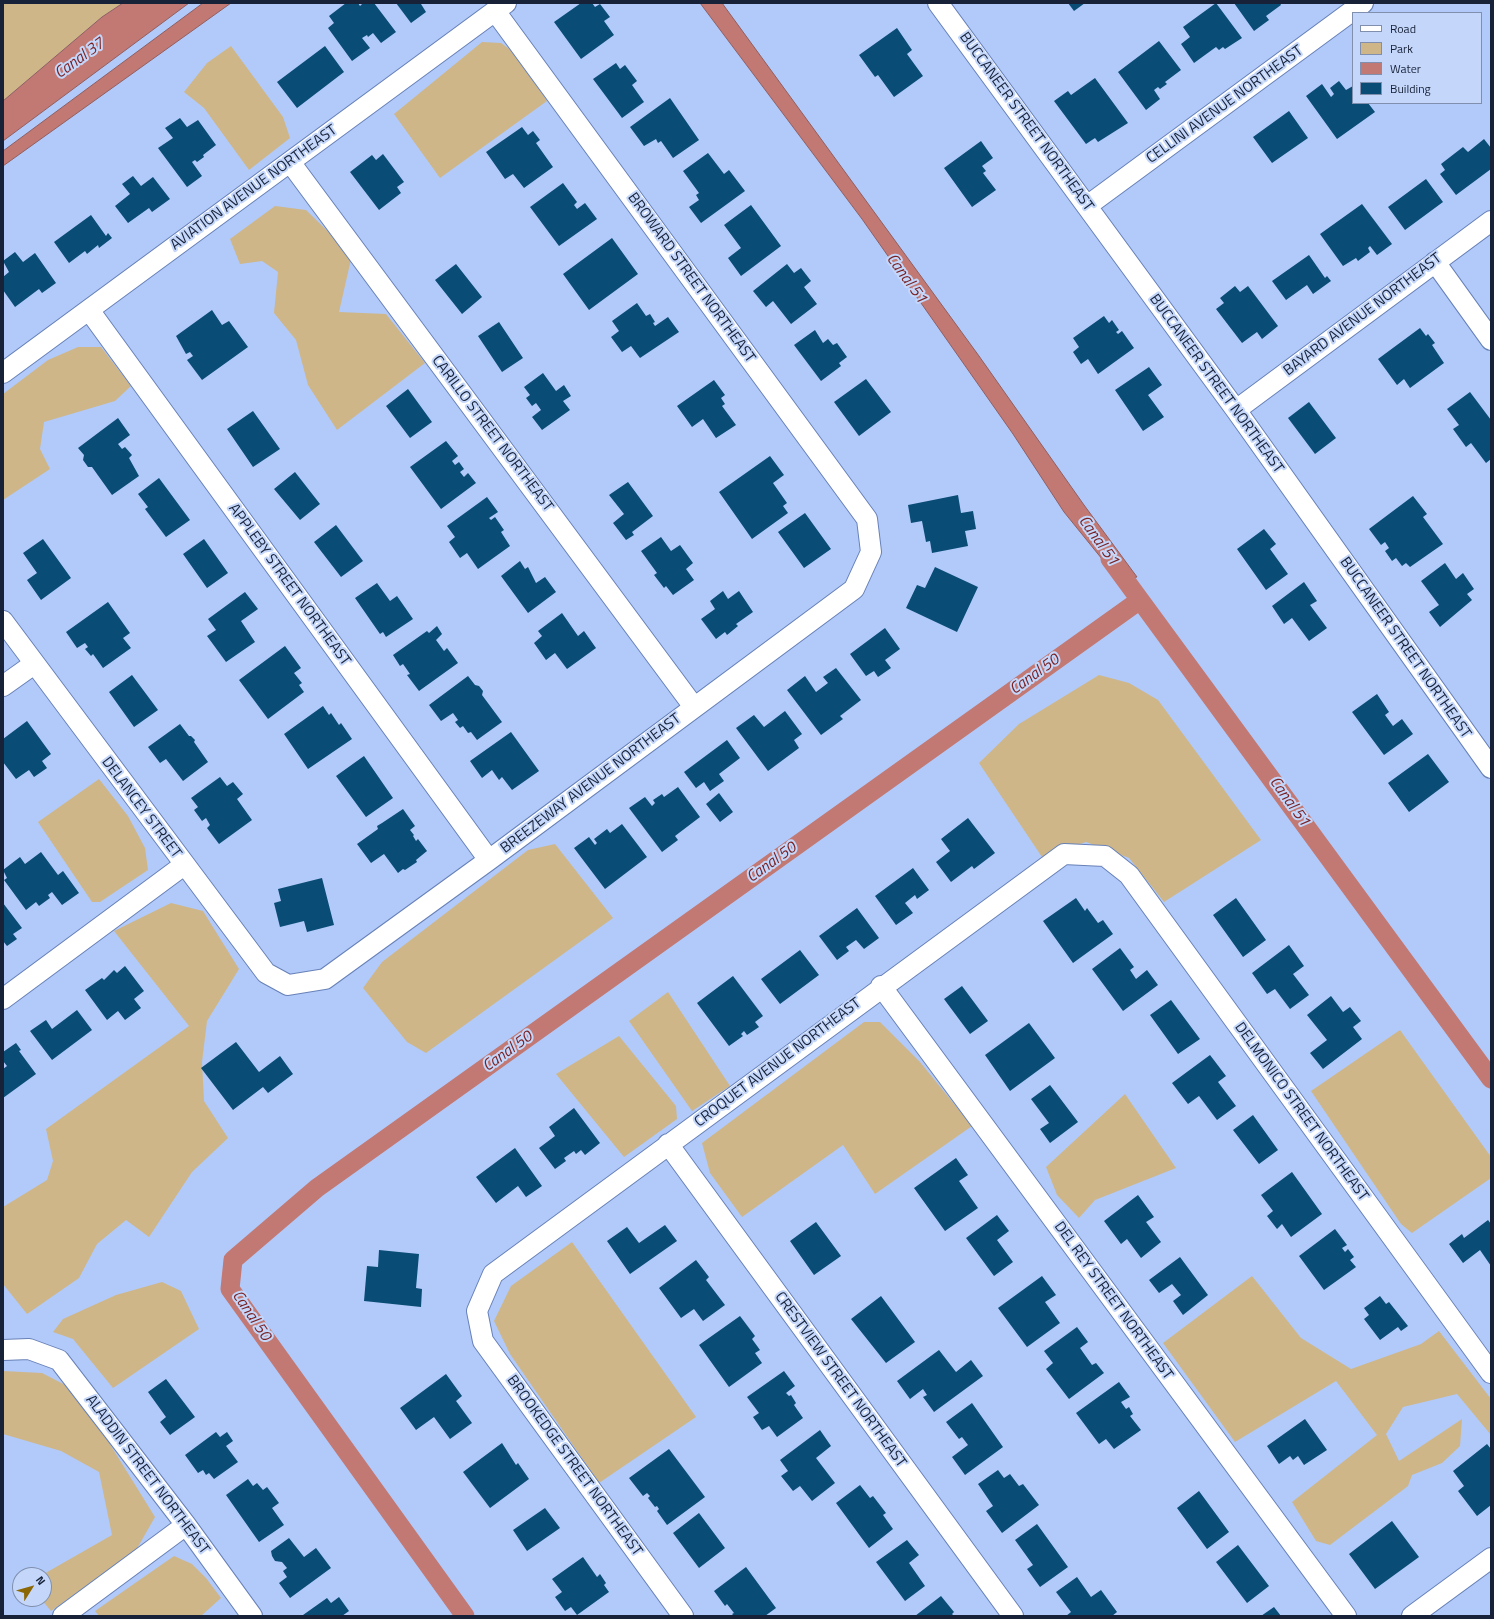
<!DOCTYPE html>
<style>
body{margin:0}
#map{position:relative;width:1494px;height:1619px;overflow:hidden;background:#b2caf9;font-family:"Titillium Web",sans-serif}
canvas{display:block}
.frame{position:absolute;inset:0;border:4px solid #172238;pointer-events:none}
.legend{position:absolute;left:1352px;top:12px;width:130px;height:92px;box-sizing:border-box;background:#c4d7fb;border:1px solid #7f8fad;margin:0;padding:5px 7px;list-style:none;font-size:12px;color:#172238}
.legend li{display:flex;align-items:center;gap:8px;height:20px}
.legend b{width:20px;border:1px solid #7f8fad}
.north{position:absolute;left:12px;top:1567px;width:40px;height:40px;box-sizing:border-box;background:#c4d7fb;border:1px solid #7f8fad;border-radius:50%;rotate:53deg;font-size:11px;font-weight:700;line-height:16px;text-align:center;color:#172238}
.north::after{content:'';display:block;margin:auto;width:14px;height:18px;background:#8b6706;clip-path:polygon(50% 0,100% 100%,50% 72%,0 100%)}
</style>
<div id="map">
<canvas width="1494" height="1619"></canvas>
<div class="frame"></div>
<ul class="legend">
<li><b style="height:5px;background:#fff"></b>Road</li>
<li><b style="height:11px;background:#ceb688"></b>Park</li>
<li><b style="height:11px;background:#c27873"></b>Water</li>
<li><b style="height:11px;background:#094c76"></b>Building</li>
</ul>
<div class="north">N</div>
</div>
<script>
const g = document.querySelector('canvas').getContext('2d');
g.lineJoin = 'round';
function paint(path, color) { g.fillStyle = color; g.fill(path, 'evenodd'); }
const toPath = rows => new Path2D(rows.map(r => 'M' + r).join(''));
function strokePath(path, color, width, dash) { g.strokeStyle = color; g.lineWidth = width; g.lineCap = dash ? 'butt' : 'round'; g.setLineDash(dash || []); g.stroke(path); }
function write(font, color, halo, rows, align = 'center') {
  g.font = font + ' "Titillium Web",sans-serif'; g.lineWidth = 4; g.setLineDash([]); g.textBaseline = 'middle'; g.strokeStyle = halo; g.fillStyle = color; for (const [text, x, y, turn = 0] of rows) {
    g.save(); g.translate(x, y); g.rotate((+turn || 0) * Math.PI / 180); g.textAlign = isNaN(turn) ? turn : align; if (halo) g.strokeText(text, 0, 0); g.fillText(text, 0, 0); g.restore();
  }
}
paint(toPath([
 [3,3,123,3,102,17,3,101],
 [482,42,501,43,519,56,547,101,440,178,394,114],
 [231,46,283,117,290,138,249,170,204,108,184,92,207,63],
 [275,206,306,210,352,255,339,312,386,314,425,363,337,430,308,385,296,340,274,313,278,272,262,261,240,264,230,239],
 [78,347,101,347,131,386,115,401,44,422,40,449,50,469,3,500,3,394,48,360],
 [1099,675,1129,683,1158,700,1261,840,1164,902,1129,858,1086,842,1042,857,979,763,1019,724],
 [99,779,128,816,145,848,148,870,100,902,92,902,38,822],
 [555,844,613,918,426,1053,407,1042,363,988,382,962,528,850],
 [171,903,203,911,239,969,207,1021,202,1062,204,1101,228,1138,192,1172,149,1237,126,1220,97,1244,79,1278,27,1314,3,1284,3,1207,47,1180,53,1161,46,1129,189,1026,114,931],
 [668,992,730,1086,692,1111,629,1021],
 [864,1022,880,1022,920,1062,972,1126,875,1194,843,1145,742,1217,710,1173,702,1143],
 [1400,1030,1491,1157,1491,1178,1412,1233,1401,1224,1311,1091],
 [619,1036,676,1106,677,1119,624,1157,556,1074],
 [1125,1094,1176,1168,1095,1200,1079,1218,1057,1195,1046,1167],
 [572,1242,696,1417,599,1483,510,1354,494,1321,511,1286],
 [1252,1276,1301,1338,1351,1369,1421,1344,1439,1331,1491,1399,1491,1435,1457,1394,1403,1407,1386,1434,1399,1461,1462,1419,1460,1446,1442,1463,1412,1475,1408,1486,1330,1545,1316,1541,1292,1502,1377,1435,1336,1381,1235,1442,1163,1343],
 [162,1282,181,1291,199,1329,113,1388,73,1339,53,1332,63,1319,116,1295],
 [3,1371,42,1373,77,1391,155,1517,135,1552,51,1611,41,1599,44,1599,44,1575,42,1575,112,1535,99,1472,61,1451,3,1434],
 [174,1556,192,1564,206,1578,221,1598,201,1616,99,1616,95,1611]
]), '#ceb688');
const water = toPath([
 [123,3,189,3,3,141,3,101,102,17,123,3],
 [203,3,231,3,3,166,3,151,203,3],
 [700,3,722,3,979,356,1084,505,1137,577,1119,580,1064,512,1013,434,862,219,700,3]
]);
paint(water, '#c27873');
strokePath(water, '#8f5e61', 1);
strokePath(toPath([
 [1110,559,1491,1079],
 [465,1616,230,1289,233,1260,317,1188,1140,600]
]), '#c27873', 19);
paint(toPath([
 [346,3,358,3,360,6,363,3,374,3,396,32,381,43,373,33,368,37,367,35,362,38,370,48,352,61,328,28,334,23,329,16],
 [396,3,422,3,421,4,426,12,411,23],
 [581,3,592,3,595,7,600,4,610,17,604,21,614,35,581,59,554,22],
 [1068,3,1085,3,1074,11],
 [1216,3,1242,38,1225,49,1223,47,1219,50,1216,47,1194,63,1181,44,1190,37,1183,27],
 [1234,3,1280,3,1281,5,1266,16,1269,20,1254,31],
 [897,28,912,50,907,54,923,76,894,97,878,75,875,77,859,55],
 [1159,41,1181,70,1165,82,1167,84,1160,89,1158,87,1154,90,1160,99,1146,110,1118,72],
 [325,46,344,72,297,108,277,82],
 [616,63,620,69,625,65,637,81,632,85,644,102,622,118,593,79],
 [1095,78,1128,123,1098,142,1095,138,1086,144,1054,101,1068,91,1071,95],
 [1339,81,1346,90,1353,86,1353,103,1368,103,1375,112,1337,139,1306,96,1322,84,1331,97,1334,94,1330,88],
 [670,98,699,140,673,158,661,141,658,143,656,139,644,146,630,127],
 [1289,111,1308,138,1272,163,1253,137],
 [180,118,187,127,198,120,216,145,203,155,204,157,197,162,195,160,192,162,202,176,187,187,158,148,173,138,165,128],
 [522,127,528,135,533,131,540,140,536,143,553,167,524,188,513,174,505,179,486,152],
 [1484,139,1491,148,1491,169,1456,195,1440,174,1445,170,1441,164,1463,147,1468,152],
 [981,141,993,158,982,166,986,171,983,173,996,190,972,207,944,168],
 [708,153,724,174,729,170,745,191,701,223,689,207,699,200,696,195,699,193,683,171],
 [383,154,404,182,397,187,401,193,379,210,350,172,372,155,376,160],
 [133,176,141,186,153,177,170,199,152,212,149,208,128,223,115,206,130,194,122,184],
 [1426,179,1443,202,1405,230,1388,207],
 [563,183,577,202,574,205,577,209,585,203,597,219,559,246,530,207],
 [1362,204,1392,244,1377,255,1370,246,1368,248,1370,252,1358,261,1356,258,1343,266,1320,234],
 [751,205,781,246,741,276,728,258,741,248,724,225],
 [91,215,106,236,108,233,112,238,99,248,98,245,87,254,85,251,69,263,54,242],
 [612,238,638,274,589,310,563,274],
 [15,252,23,262,35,253,56,283,42,293,39,289,15,307,3,290,3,277,9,272,3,261],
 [1309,255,1325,278,1327,276,1331,281,1313,294,1307,285,1286,300,1272,281],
 [456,264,482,297,462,314,435,280],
 [787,264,794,273,801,268,811,281,804,287,817,304,791,324,773,301,766,307,753,291],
 [1235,286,1240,292,1248,286,1278,326,1262,339,1257,332,1242,343,1216,309,1224,303,1220,298],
 [637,303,646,316,650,314,655,322,653,323,655,326,668,317,679,332,640,358,631,346,622,352,611,337,619,331,612,321],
 [212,310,222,325,229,321,248,347,202,380,187,360,193,356,190,352,186,354,176,336],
 [1104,316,1109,323,1112,320,1119,330,1116,332,1118,334,1122,331,1134,348,1098,374,1088,359,1081,364,1073,352,1079,347,1073,338],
 [499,322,523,358,502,372,478,336],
 [1420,328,1426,336,1428,334,1435,343,1432,345,1444,363,1410,388,1404,379,1397,385,1378,359],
 [815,330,823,343,828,339,833,345,837,343,847,357,839,363,841,366,821,381,794,345],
 [1149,367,1162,385,1148,395,1164,417,1143,431,1115,390],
 [543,373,556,391,564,385,571,396,563,401,570,410,542,430,532,417,541,410,536,403,532,406,526,398,530,395,524,387],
 [866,379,891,412,859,436,834,402],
 [714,380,725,395,721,398,725,404,722,406,736,425,716,438,703,419,692,427,677,406],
 [408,389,432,422,410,438,386,406],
 [1470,392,1491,420,1491,459,1486,463,1471,443,1466,447,1453,429,1459,425,1447,409],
 [1309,402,1336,438,1315,454,1288,418],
 [253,411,280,449,253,467,227,429],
 [118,418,130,435,118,444,122,449,125,447,132,455,129,458,139,476,112,495,92,467,88,467,83,460,84,455,78,448],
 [446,441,458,456,452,461,455,465,459,462,464,469,460,472,464,477,468,473,476,483,441,509,410,467],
 [770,456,784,475,773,483,787,503,783,506,788,513,752,539,719,492],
 [295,472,320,504,300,520,274,489],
 [159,478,190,520,166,537,145,509,148,507,138,494],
 [628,482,653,516,632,532,634,535,626,540,613,523,624,514,609,495],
 [958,495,961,513,973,511,976,529,965,531,968,546,932,553,930,541,926,542,922,521,911,523,908,505],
 [1413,496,1427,514,1423,517,1443,544,1410,567,1406,563,1402,566,1396,558,1392,561,1385,551,1389,548,1385,542,1381,545,1369,529],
 [487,497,498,512,489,518,491,520,495,517,504,530,501,532,510,546,478,569,467,553,460,558,449,542,455,537,447,526],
 [805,513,831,549,804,568,778,532],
 [336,525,363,561,341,577,314,542],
 [1264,529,1276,544,1270,549,1288,574,1266,590,1237,549],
 [661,537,671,551,680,545,693,563,686,569,694,580,673,595,666,586,664,588,654,575,657,573,641,551],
 [43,539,71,578,41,600,27,580,37,573,23,553],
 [204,539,228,573,207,588,183,554],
 [520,561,525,569,528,567,536,583,545,577,556,592,528,613,501,576],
 [1445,563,1456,579,1463,573,1474,589,1467,594,1472,600,1440,627,1429,612,1439,605,1421,581],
 [935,567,978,587,957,632,906,608,917,585,925,588],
 [1304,582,1317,601,1310,605,1327,628,1309,641,1292,618,1284,624,1272,606],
 [377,583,390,601,397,596,413,619,386,637,383,632,380,634,355,598],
 [723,591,728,599,739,591,753,612,736,624,738,626,727,635,725,632,716,639,701,619,715,609,710,601],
 [245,592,258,609,241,621,255,642,226,662,207,636,216,630,208,619],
 [108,602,130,633,123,638,131,648,103,668,93,654,91,656,85,649,88,647,85,643,77,648,66,632],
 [562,613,578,636,584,631,596,648,567,669,555,653,546,660,534,643,542,636,538,631],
 [437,626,442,634,436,640,444,651,447,648,458,663,419,691,407,675,410,674,403,664,400,666,393,655,427,631,429,633],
 [885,628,900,649,885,660,891,668,878,677,874,671,866,676,850,654],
 [285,646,301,668,294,673,302,683,299,685,304,692,268,719,239,680],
 [836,668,861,700,840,716,843,719,821,735,787,690,805,676,816,692,828,683,823,677],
 [132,675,158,710,134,727,109,692],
 [468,676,475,685,479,686,483,691,482,695,502,722,477,740,471,732,468,733,463,726,460,728,455,722,458,720,453,713,441,721,429,705],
 [1377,694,1389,712,1385,715,1393,726,1402,719,1413,734,1384,755,1352,712],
 [323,706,329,715,331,713,339,725,341,723,352,739,308,769,284,734],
 [785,711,802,734,794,740,799,748,768,771,736,728,754,715,764,727],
 [27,721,51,754,42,761,47,768,34,777,29,770,16,779,3,762,3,739],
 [180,724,189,736,191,736,195,740,194,742,208,762,183,781,166,759,160,763,148,747],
 [511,732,539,771,512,790,502,777,499,780,492,770,482,778,470,761],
 [727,740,740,758,719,774,724,781,710,791,704,782,696,788,684,772],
 [1428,754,1449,782,1409,812,1388,783],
 [364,756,393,798,366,817,336,776],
 [220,777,227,786,233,782,243,794,237,799,252,820,219,844,207,828,210,825,206,818,202,821,194,810,198,807,191,798],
 [678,787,700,817,675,836,678,840,662,852,629,808,645,797,652,806,655,803,653,800,662,794,664,797],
 [719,793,733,812,720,822,706,804],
 [403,809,415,826,410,830,414,835,413,836,416,841,418,839,427,851,416,860,417,862,405,870,403,869,398,873,384,854,371,863,357,844,378,829,377,826,382,823],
 [968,818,995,853,974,869,972,866,951,882,936,862,950,851,941,839],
 [622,824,647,857,605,889,574,848,589,837,595,845,597,843,594,839,607,829,610,833],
 [41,852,58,875,63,871,79,893,62,905,52,892,48,895,50,898,39,906,36,902,26,910,4,880,7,878,3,870,20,857,25,864],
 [913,868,929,890,917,899,915,895,905,903,913,913,896,925,875,896],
 [322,878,334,925,307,932,304,921,280,927,274,903,281,901,278,889],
 [1076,898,1085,911,1087,908,1098,923,1103,920,1113,934,1073,963,1043,921],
 [1236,898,1266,940,1243,957,1213,915],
 [3,903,22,928,13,934,17,939,7,946,3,941],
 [857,908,879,938,864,949,856,940,846,947,849,951,837,960,819,936],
 [1289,945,1304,966,1293,974,1309,995,1290,1009,1275,989,1267,994,1252,973],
 [1120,948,1134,967,1130,970,1136,979,1147,970,1158,985,1123,1011,1092,969],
 [800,950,819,975,780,1004,761,979],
 [125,966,144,991,134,999,141,1008,125,1020,118,1011,107,1020,85,990,102,978,104,980,114,970,117,973],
 [733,976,763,1016,755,1022,759,1027,747,1035,744,1031,741,1034,743,1036,729,1046,697,1003],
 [962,986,988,1021,970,1034,944,999],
 [1331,996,1343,1012,1350,1007,1361,1021,1353,1027,1362,1039,1323,1069,1310,1053,1327,1040,1307,1015],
 [1171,1000,1200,1039,1178,1054,1150,1015],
 [77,1010,92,1030,52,1060,30,1031,46,1020,52,1029],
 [1029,1023,1055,1058,1010,1091,985,1055],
 [236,1042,259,1072,280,1056,293,1074,268,1093,263,1087,233,1110,201,1068],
 [16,1043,21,1050,19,1051,36,1074,3,1098,3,1069,7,1066,3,1061,3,1052],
 [1210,1055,1226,1076,1218,1082,1236,1106,1217,1120,1199,1096,1188,1104,1172,1083],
 [1050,1085,1078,1122,1050,1143,1040,1129,1049,1123,1031,1099],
 [574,1108,600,1143,585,1155,581,1150,576,1154,574,1151,564,1158,566,1161,555,1169,539,1148,555,1136,549,1127],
 [1253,1115,1278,1150,1259,1164,1233,1130],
 [515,1148,542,1186,526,1197,518,1186,496,1203,476,1177],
 [956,1158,968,1175,959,1181,978,1208,945,1231,914,1188],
 [1292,1172,1322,1214,1291,1237,1282,1224,1277,1229,1267,1216,1273,1211,1261,1195],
 [1138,1195,1154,1217,1146,1222,1161,1242,1141,1258,1127,1239,1121,1244,1104,1221],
 [997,1215,1009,1231,997,1240,1013,1262,994,1276,966,1238],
 [1488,1220,1491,1224,1491,1266,1480,1250,1463,1263,1449,1244,1462,1234,1464,1238],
 [816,1222,841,1256,814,1275,790,1241],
 [665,1225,677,1241,630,1274,607,1241,627,1227,639,1243],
 [1335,1229,1347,1245,1342,1248,1345,1252,1348,1249,1354,1257,1350,1260,1356,1267,1324,1290,1299,1256],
 [379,1250,419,1254,416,1288,422,1289,421,1307,364,1301,367,1266,378,1267],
 [1180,1257,1208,1295,1183,1315,1173,1301,1181,1295,1172,1284,1159,1293,1149,1280],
 [696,1260,709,1277,706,1280,725,1305,703,1321,694,1309,681,1318,659,1288],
 [1042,1276,1056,1295,1045,1302,1060,1323,1027,1347,998,1308],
 [881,1296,915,1342,886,1363,851,1319],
 [1380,1296,1386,1304,1389,1302,1408,1326,1401,1331,1398,1327,1380,1340,1364,1319,1369,1315,1364,1308],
 [740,1316,755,1336,752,1339,760,1350,755,1353,762,1363,729,1387,699,1345],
 [1077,1327,1088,1342,1080,1348,1092,1365,1096,1363,1104,1373,1069,1399,1046,1369,1053,1363,1044,1351],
 [939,1350,956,1372,971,1360,983,1376,934,1412,923,1397,927,1395,923,1389,910,1399,897,1381],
 [784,1371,795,1386,786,1393,789,1396,791,1395,796,1403,794,1405,803,1418,777,1437,769,1426,762,1430,753,1417,759,1413,747,1397],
 [446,1374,462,1396,456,1401,472,1423,450,1439,434,1417,416,1430,400,1408],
 [166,1379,195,1417,170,1435,160,1422,166,1417,148,1392],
 [1119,1382,1130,1397,1121,1402,1126,1409,1129,1407,1133,1414,1130,1416,1141,1430,1114,1449,1106,1439,1099,1444,1076,1413],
 [972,1403,1003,1447,965,1475,952,1457,968,1445,962,1437,959,1439,946,1422],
 [1305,1419,1327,1450,1304,1465,1298,1456,1293,1460,1290,1456,1279,1464,1267,1446],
 [820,1430,831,1446,816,1458,835,1483,812,1501,800,1486,793,1491,781,1476,788,1471,780,1460],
 [216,1432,220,1437,227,1432,233,1441,226,1446,238,1462,214,1479,209,1473,206,1475,203,1470,198,1473,185,1455],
 [502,1443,516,1465,518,1463,529,1479,490,1508,463,1472],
 [1487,1444,1491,1449,1491,1505,1477,1516,1458,1491,1464,1486,1453,1471],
 [669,1449,705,1497,667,1525,657,1511,659,1509,657,1506,655,1507,648,1498,650,1496,647,1493,643,1496,629,1478],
 [998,1470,1004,1478,1010,1474,1019,1486,1023,1484,1039,1505,1002,1533,986,1511,993,1506,978,1484],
 [248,1479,253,1486,257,1483,263,1490,267,1487,279,1503,272,1508,284,1525,259,1542,226,1495],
 [860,1485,870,1498,873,1496,886,1513,883,1515,893,1529,869,1548,836,1503],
 [1199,1491,1229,1532,1207,1549,1177,1508],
 [545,1508,560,1528,527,1551,513,1530],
 [699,1513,725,1548,699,1568,673,1533],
 [1392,1521,1419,1557,1375,1589,1349,1554],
 [1037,1524,1068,1567,1040,1587,1027,1569,1033,1565,1015,1540],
 [289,1538,304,1557,316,1548,331,1568,290,1598,279,1583,287,1577,283,1571,287,1568,282,1562,275,1561,272,1556,271,1551],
 [907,1540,919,1555,909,1563,925,1586,905,1601,876,1562],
 [1238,1545,1269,1586,1247,1603,1216,1562],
 [583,1557,597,1577,600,1574,606,1583,604,1585,609,1592,577,1615,571,1607,565,1611,555,1597,562,1592,552,1579],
 [746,1567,776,1608,765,1616,734,1616,732,1614,734,1613,727,1604,725,1606,714,1591],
 [1077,1577,1091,1597,1101,1590,1117,1612,1112,1616,1066,1616,1071,1612,1056,1592],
 [941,1596,954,1612,952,1614,954,1616,915,1616],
 [339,1597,349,1611,342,1616,303,1615,327,1598,331,1603],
 [1274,1607,1281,1616,1261,1616]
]), '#094c76');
const minor = toPath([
 [938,3,1236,410,1491,768],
 [290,162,694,707],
 [1087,206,1363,3],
 [1435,262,1491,340],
 [89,310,489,860],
 [3,373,506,3],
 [1236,410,1491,221],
 [3,621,266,973,288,985,325,979,489,860,854,589,871,552,867,519,495,11],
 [3,686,34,664],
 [881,986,1346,1616],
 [3,999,184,865],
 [668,1144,1013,1616],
 [3,1350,29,1349,59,1360,186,1525,252,1616],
 [63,1616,186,1525],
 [683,1616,483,1341,477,1311,493,1274,1064,854,1105,856,1129,875,1491,1373],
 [1412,1616,1491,1558]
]);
strokePath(minor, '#6781b8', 22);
strokePath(minor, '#fff', 20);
write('15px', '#172238', '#c4d7fb', [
 ["CELLINI AVENUE NORTHEAST",1225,105,-36],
 ["BUCCANEER STREET NORTHEAST",1026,122,54],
 ["AVIATION AVENUE NORTHEAST",254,188,-36],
 ["BROWARD STREET NORTHEAST",691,278,54],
 ["BAYARD AVENUE NORTHEAST",1363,315,-37],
 ["BUCCANEER STREET NORTHEAST",1216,384,54],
 ["CARILLO STREET NORTHEAST",492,434,53],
 ["APPLEBY STREET NORTHEAST",289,585,54],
 ["BUCCANEER STREET NORTHEAST",1405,648,55],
 ["BREEZEWAY AVENUE NORTHEAST",591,784,-37],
 ["DELANCEY STREET",141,808,53],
 ["CROQUET AVENUE NORTHEAST",778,1063,-37],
 ["DELMONICO STREET NORTHEAST",1301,1112,54],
 ["DEL REY STREET NORTHEAST",1113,1301,54],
 ["CRESTVIEW STREET NORTHEAST",840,1380,54],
 ["BROOKEDGE STREET NORTHEAST",574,1466,54],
 ["ALADDIN STREET NORTHEAST",147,1475,53]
]);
write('italic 16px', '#781f20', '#c4d7fb', [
 ["Canal 37",80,59,-36],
 ["Canal 51",906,279,54],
 ["Canal 51",1098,541,54],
 ["Canal 50",1035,675,-36],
 ["Canal 51",1289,802,54],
 ["Canal 50",772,863,-36],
 ["Canal 50",508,1052,-36],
 ["Canal 50",251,1316,56]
]);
</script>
